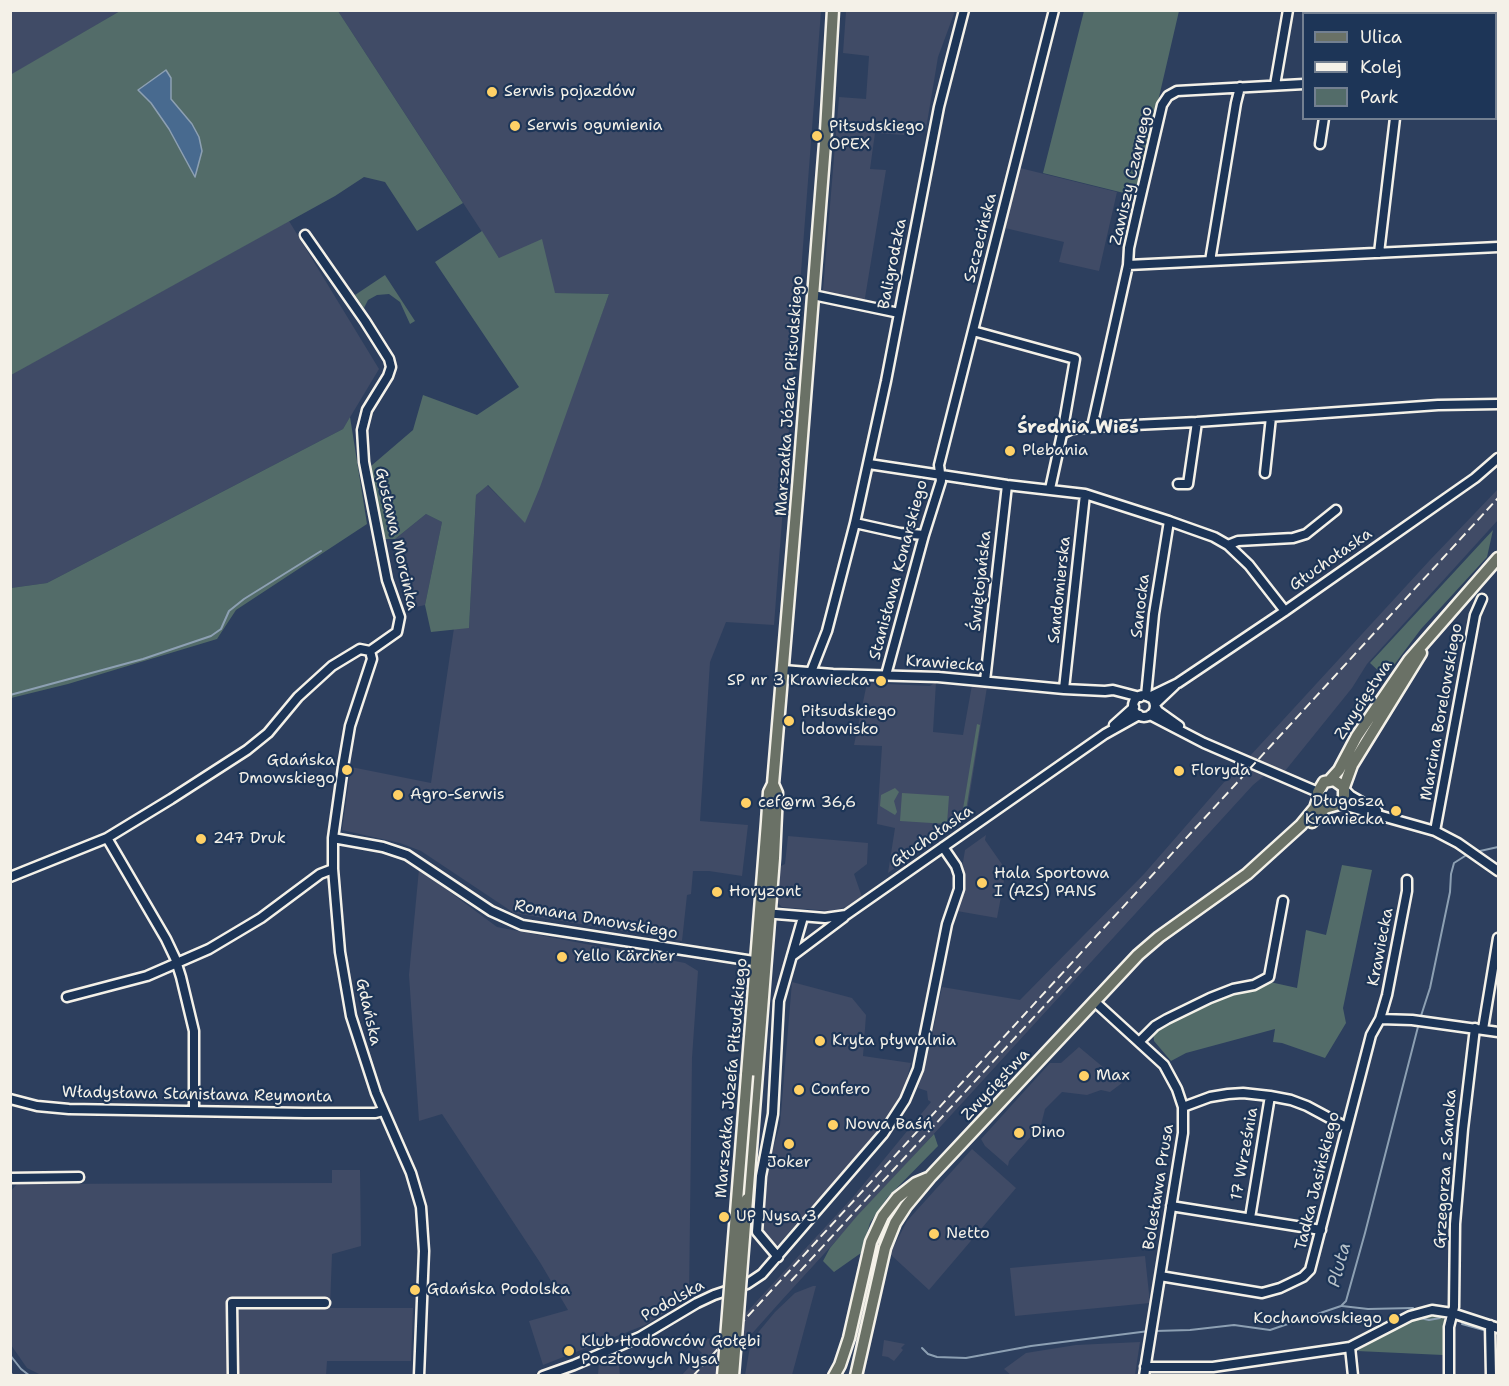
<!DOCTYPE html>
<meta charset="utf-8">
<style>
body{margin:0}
#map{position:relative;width:1509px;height:1386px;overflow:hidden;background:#2d3f5e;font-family:"Shantell Sans",sans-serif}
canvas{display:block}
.frame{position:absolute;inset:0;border:12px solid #f4f1e8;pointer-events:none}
.legend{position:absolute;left:1302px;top:12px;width:195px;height:108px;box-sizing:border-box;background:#1d3557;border:2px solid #738091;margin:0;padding:8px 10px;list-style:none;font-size:18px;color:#f4f1e8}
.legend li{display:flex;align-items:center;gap:12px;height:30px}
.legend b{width:30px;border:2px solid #738091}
</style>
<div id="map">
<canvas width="1509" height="1386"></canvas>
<div class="frame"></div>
<ul class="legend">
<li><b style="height:8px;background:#6a7166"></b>Ulica</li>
<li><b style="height:8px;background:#f4f1e8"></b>Kolej</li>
<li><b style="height:16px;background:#536c69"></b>Park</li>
</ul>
</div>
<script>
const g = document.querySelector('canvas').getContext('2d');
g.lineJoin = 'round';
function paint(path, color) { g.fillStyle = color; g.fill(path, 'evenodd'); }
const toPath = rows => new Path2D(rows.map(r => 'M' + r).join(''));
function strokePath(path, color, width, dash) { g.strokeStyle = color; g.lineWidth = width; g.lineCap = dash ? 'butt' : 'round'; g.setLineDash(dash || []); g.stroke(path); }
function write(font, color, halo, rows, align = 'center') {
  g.font = font + ' "Shantell Sans",sans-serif'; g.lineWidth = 4.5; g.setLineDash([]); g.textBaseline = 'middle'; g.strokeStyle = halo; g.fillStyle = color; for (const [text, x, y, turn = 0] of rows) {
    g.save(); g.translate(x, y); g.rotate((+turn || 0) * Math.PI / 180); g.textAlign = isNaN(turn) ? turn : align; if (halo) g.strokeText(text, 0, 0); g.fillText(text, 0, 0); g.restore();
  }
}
paint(toPath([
 [11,10,120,11,11,75],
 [338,11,821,11,774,625,726,622,710,662,700,821,748,825,742,876,709,871,693,871,691,894,687,895,682,941,514,913,421,851,400,843,342,830,351,767,431,783,454,628,469,628,476,495,487,485,525,522,609,294,555,293,499,258],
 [846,11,955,11,938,57,926,129,905,127,904,135,875,133,870,169,886,170,863,310,822,302,839,97,866,99,869,56,843,53],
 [1020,168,1117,192,1099,271,1059,262,1064,242,1005,228],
 [289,221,379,369,343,429,47,583,11,588,10,375],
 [1498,489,1498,520,1367,664,1352,688,1285,771,1249,757,1430,560],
 [426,514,442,522,425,605,407,609,395,539],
 [936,682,933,732,963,735,972,685,987,687,966,817,888,873,895,828,877,824,882,746,854,745,867,683,930,686],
 [1239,765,1264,776,1253,785,781,1301,715,1375,681,1376,702,1353,696,1347,703,1339,716,1338,720,1341,853,1197,931,1102,928,1100,927,1091,918,1088,929,1050,942,987,1020,1000,1144,874],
 [986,835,985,840,1006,870,997,918,957,911,960,902,963,885,962,868,965,850],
 [788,836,868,843,867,864,854,874,862,897,846,907,831,911,782,907,777,902,781,866,785,864],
 [419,869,497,927,685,963,698,971,692,1058,689,1297,645,1325,543,1365,529,1321,568,1310,541,1264,442,1114,419,1121,409,975],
 [792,982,852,998,866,1015,863,1056,911,1063,906,1082,894,1107,880,1129,777,1246,761,1228,765,1176,780,1125],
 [1079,1047,1122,1083,1110,1092,1101,1090,1087,1095,1062,1092,1045,1109,1041,1125,1009,1161,1008,1166,985,1146,981,1139,1050,1063,1061,1063],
 [972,1149,1016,1188,929,1290,890,1254,907,1221],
 [332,1170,360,1170,361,1246,332,1254,330,1308,413,1308,411,1361,327,1361,326,1376,41,1375,27,1368,11,1345,10,1192,17,1184,332,1183],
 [1145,1256,1150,1303,1015,1316,1010,1268],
 [813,1286,816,1286,792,1375,745,1375,751,1341,775,1312,795,1293],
 [884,1340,905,1344,901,1348,903,1350,894,1361,888,1357,882,1356],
 [1140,1342,1135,1375,1012,1376,1004,1369,1026,1353,1076,1345],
 [618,1355,620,1375,598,1375,599,1362]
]), '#404b66');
paint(toPath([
 [120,11,338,11,463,203,417,231,385,182,364,177,335,196,11,375,10,75],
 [1084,11,1179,11,1136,196,1043,173],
 [482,231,499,258,542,239,555,293,609,294,540,487,525,523,488,485,476,495,469,628,431,632,425,605,442,522,426,514,395,539,383,539,371,466,413,430,423,395,477,415,519,387,435,262],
 [385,275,415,321,410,324,400,302,389,294,377,295,368,300,364,308,355,295],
 [350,417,367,524,236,610,217,639,68,684,11,698,11,588,47,583,343,429],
 [1493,530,1487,557,1421,629,1385,677,1370,663],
 [977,724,980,725,965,816,962,815],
 [895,788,899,792,894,801,897,812,895,815,880,806,881,795],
 [902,793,949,796,947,824,900,821],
 [1342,865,1372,870,1343,1008,1346,1023,1325,1058,1282,1043,1273,1042,1275,1029,1186,1053,1171,1061,1154,1041,1153,1032,1170,1020,1212,1000,1270,982,1297,988,1306,930,1326,935],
 [934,1134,938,1146,887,1198,870,1223,861,1253,834,1272,823,1261,830,1248,857,1216],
 [1424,1316,1443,1317,1445,1323,1443,1355,1357,1351,1385,1334]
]), '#536c69');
const water = toPath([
 [166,70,171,78,171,99,192,124,199,137,202,151,195,177,169,129,151,103,138,90,166,70]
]);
paint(water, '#486a8f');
strokePath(water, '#8da0b3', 1.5);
strokePath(toPath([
 [10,695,143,659,211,636,221,629,229,611,244,599,321,551],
 [1480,851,1498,847],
 [1342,1306,1368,1309,1413,1308],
 [1420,1318,1429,1320,1440,1318],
 [1462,1324,1487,1331],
 [1155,1331,1190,1330,1234,1325,1270,1330,1341,1306,1346,1301,1365,1233,1420,1019,1430,988,1450,892,1451,874,1454,863,1465,856],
 [922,1348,928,1354,937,1357,966,1358,1031,1346,1149,1331],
 [10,1355,21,1369,30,1376]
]), '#8da0b3', 2);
const minor = toPath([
 [1275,85,1288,10],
 [1320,144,1324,118],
 [1379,253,1395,118],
 [1210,261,1236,103,1240,87],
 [1128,265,1498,247],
 [813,295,899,313],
 [973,331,1075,359,1062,434,1050,489],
 [1092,427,1128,265,1129,248,1138,208,1162,105,1168,96,1177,91,1304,84],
 [1062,434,1072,429,1092,427,1197,422,1438,405,1498,404],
 [869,464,1007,485,1085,494,1169,521,1214,537,1228,545,1249,565,1285,611],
 [1265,473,1271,417],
 [1178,484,1188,484,1197,422],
 [855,523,900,533,924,535],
 [1228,545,1238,541,1293,538,1306,534,1336,510],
 [370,651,372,659,350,726,343,767,333,838,333,869,340,952,351,1016,376,1093,411,1173,421,1207,424,1251,419,1376],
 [783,670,833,674,938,677,1064,689,1105,691,1113,690,1140,697],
 [811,672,827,631,855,523,886,381,939,107,964,10],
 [886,675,924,535,941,481,939,465,1054,10],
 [985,681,1007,485],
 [1064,689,1085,494],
 '1133 706a11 11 0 1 1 22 0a11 11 0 1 1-22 0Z',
 [1146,696,1154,614,1169,521],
 [1149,697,1178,683,1285,611,1475,478,1498,458],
 [1155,704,1175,685],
 [1155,706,1158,711,1179,726],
 [1150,715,1204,743,1318,792],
 [1114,725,1134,707],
 [1345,790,1351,796,1377,811],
 [1339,804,1435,831,1458,843,1498,871],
 [1435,831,1475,615,1482,599],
 [107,838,166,939,175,958,181,977,194,1031,194,1111],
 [333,838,383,847,407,855,491,911,522,925,760,962],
 [10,877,107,838,171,799,247,750,268,733,298,697,332,666,360,649,370,651,397,632,400,617,387,580,364,462,362,430,367,410,388,376,391,367,389,359,365,321,305,235],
 [764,913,825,918,846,915,1105,734,1139,715],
 [792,956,844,917],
 [67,997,147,976,209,949,261,918,320,874,333,869],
 [1094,1001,1164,1065,1177,1089,1183,1107,1183,1133,1144,1376],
 [1380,1019,1412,1020,1498,1032],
 [1483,1029,1498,938],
 [1139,1042,1155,1026,1167,1019,1210,998,1233,989,1254,985,1269,977,1283,901],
 [10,1099,37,1106,69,1109,305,1113,375,1113,383,1111],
 [1183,1107,1210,1097,1228,1094,1243,1093,1270,1096,1291,1100,1307,1106,1346,1127],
 [10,1178,79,1177],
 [1171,1206,1321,1230],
 [1250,1218,1270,1096],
 [778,1257,757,1232,761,1176,773,1114,779,1001,803,917],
 [1160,1276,1262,1293,1280,1288,1303,1277,1310,1270,1371,1035,1380,1019,1387,995,1407,891,1407,880],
 [1490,1325,1491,1376],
 [1350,1347,1353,1376],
 [1145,1367,1213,1367,1337,1349,1350,1347,1410,1316,1432,1310,1452,1313,1498,1328],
 [233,1376,232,1303,325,1303],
 [543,1376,574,1365,640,1337,697,1303,714,1295,747,1284,762,1274,883,1134,905,1100,918,1069,947,924,959,889,959,875,956,866,943,847],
 [1449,1376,1449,1327,1454,1307,1455,1224,1463,1129,1475,1028]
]);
const major = toPath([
 [1330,780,1339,770,1357,736,1409,660,1498,558],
 [1344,787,1352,765,1421,653],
 [1312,822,1325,808,1339,804,1344,798,1344,787,1334,780,1324,782,1318,792,1320,800,1329,806],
 [747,1075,767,822,769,792,773,784,798,487,826,131,833,10],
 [747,1199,774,858,777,793,773,784],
 [834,1376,840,1365,849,1338,871,1242,883,1216,897,1198,916,1183,928,1178],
 [856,1376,885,1248,895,1223,906,1206,931,1176,1138,955,1159,937,1247,874,1301,825,1315,808,1319,796]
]);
strokePath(minor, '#f4f1e8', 13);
strokePath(major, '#f4f1e8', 15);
strokePath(minor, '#1d3557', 8);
strokePath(major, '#6a7166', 10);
strokePath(toPath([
 [791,1281,1082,965],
 [10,1372,13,1376],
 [693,1376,1498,498]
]), '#f4f1e8', 2, [9, 4.5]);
const majorBridge = toPath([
 [723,1376,747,1075],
 [733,1376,747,1199]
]);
strokePath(majorBridge, '#f4f1e8', 15, []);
strokePath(majorBridge, '#6a7166', 10);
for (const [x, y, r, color] of [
 [492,92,6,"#ffd166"],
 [515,126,6,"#ffd166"],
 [817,136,6,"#ffd166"],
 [1010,451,6,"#ffd166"],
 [881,681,6,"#ffd166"],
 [789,721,6,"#ffd166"],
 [347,770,6,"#ffd166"],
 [1179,771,6,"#ffd166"],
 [398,795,6,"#ffd166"],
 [746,803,6,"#ffd166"],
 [1396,811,6,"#ffd166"],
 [201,839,6,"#ffd166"],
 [982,883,6,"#ffd166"],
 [717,892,6,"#ffd166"],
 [562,957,6,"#ffd166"],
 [820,1041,6,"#ffd166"],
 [1084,1076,6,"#ffd166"],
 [799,1090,6,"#ffd166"],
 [833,1125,6,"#ffd166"],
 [1019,1133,6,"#ffd166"],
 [789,1144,6,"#ffd166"],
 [724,1217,6,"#ffd166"],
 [934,1234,6,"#ffd166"],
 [415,1290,6,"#ffd166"],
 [1394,1319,6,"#ffd166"],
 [569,1351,6,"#ffd166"]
]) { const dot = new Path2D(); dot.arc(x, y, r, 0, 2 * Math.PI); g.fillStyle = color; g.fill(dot); strokePath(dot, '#1d3557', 2); }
write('16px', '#f4f1e8', '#1d3557', [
 ["Serwis pojazdów",504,92],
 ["Serwis ogumienia",527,126],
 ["Piłsudskiego",829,127],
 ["OPEX",829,145],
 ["Plebania",1022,451],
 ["SP nr 3 Krawiecka",869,681,"right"],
 ["Piłsudskiego",801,712],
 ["lodowisko",801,730],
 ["Gdańska",335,761,"right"],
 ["Dmowskiego",335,779,"right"],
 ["Floryda",1191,771],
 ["Agro-Serwis",410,795],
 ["Długosza",1384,802,"right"],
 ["Krawiecka",1384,820,"right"],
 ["cef@rm 36,6",758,803],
 ["247 Druk",213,839],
 ["Hala Sportowa",994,874],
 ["I (AZS) PANS",994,892],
 ["Horyzont",729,892],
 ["Yello Kärcher",574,957],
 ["Kryta pływalnia",832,1041],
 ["Max",1096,1076],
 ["Confero",811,1090],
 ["Nowa Baśń",845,1125],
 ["Dino",1031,1133],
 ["Joker",789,1163,"center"],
 ["UP Nysa 3",736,1217],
 ["Netto",946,1234],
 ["Gdańska Podolska",427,1290],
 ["Kochanowskiego",1382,1319,"right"],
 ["Klub Hodowców Gołębi",581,1342],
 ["Pocztowych Nysa",581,1360]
], 'left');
write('16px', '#f4f1e8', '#1d3557', [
 ["Zawiszy Czarnego",1132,176,-77],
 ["Szczecińska",981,238,-76],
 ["Baligrodzka",893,264,-79],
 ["Marszałka Józefa Piłsudskiego",790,396,-86],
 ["Gustawa Morcinka",396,539,77],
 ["Głuchołaska",1331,560,-35],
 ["Stanisława Konarskiego",899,570,-75],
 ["Świętojańska",981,581,-84],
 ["Sandomierska",1060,590,-84],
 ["Sanocka",1141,606,-83],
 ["Krawiecka",945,664,4],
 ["Zwycięstwa",1364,700,-57],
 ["Marcina Borelowskiego",1442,712,-80],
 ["Głuchołaska",932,837,-35],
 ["Romana Dmowskiego",596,920,10],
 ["Krawiecka",1381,947,-79],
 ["Gdańska",368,1012,77],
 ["Marszałka Józefa Piłsudskiego",732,1078,-85],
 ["Zwycięstwa",996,1085,-47],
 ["Władysława Stanisława Reymonta",197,1095,1],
 ["17 Września",1245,1154,-80],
 ["Grzegorza z Sanoka",1446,1169,-86],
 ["Tadka Jasińskiego",1318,1181,-76],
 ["Bolesława Prusa",1159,1187,-81],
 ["Podolska",673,1301,-29]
]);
write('bold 18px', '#f4f1e8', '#1d3557', [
 ["Średnia Wieś",1078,428]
]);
write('italic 18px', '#b8c2c9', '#1d3557', [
 ["Pluta",1340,1265,-75]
]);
</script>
